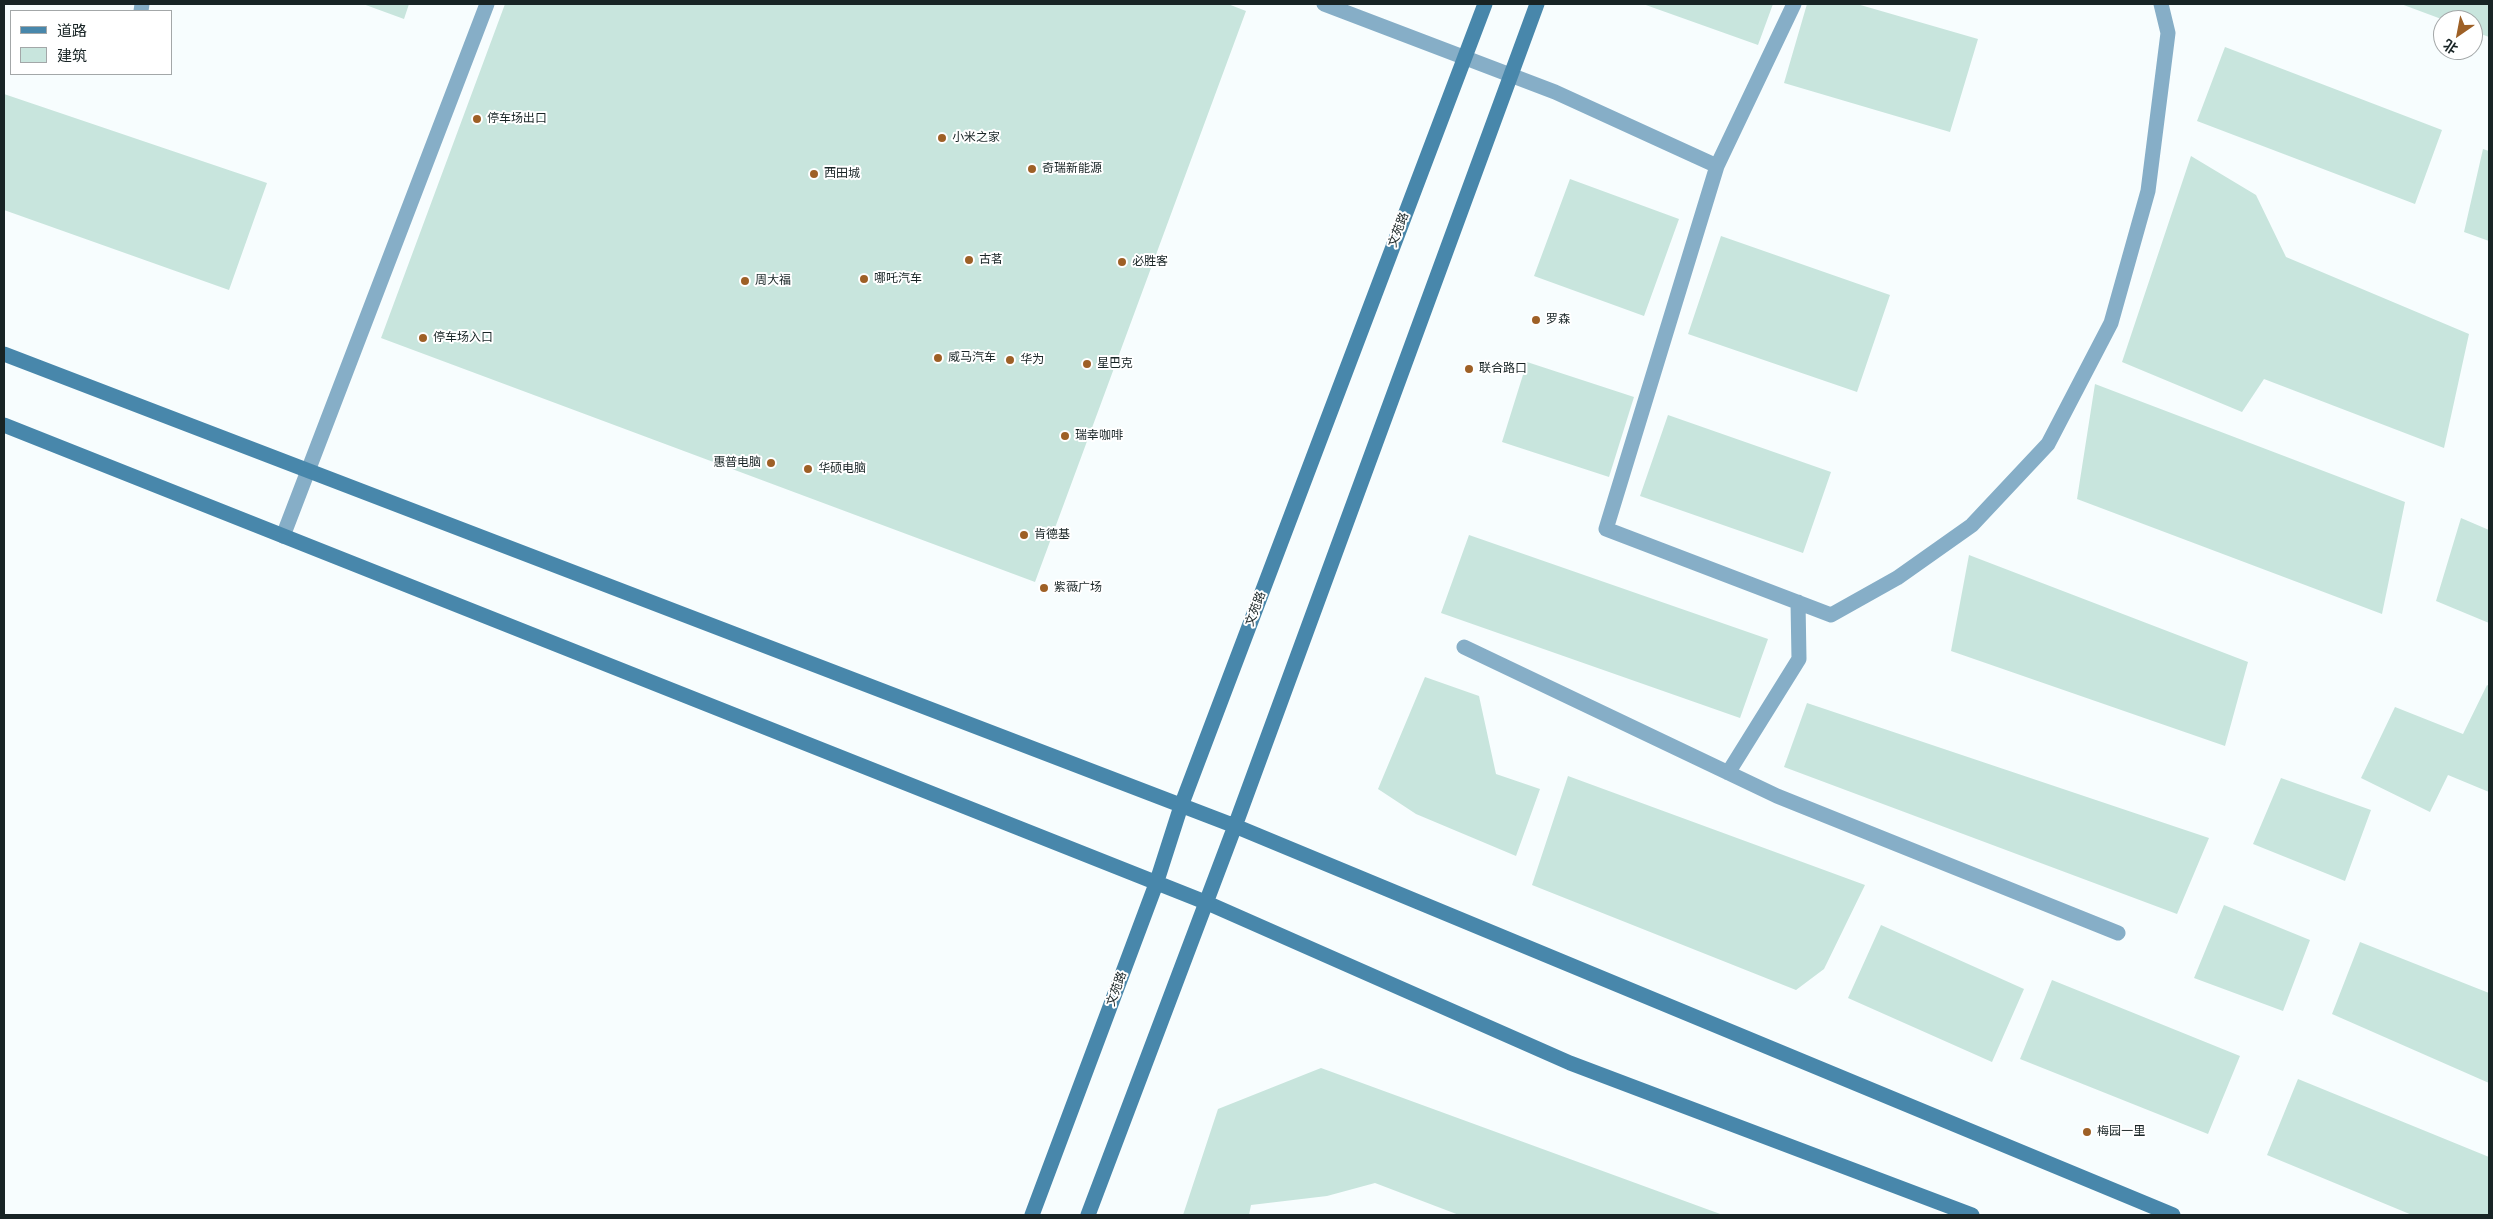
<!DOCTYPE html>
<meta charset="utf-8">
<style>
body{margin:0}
#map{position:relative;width:2493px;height:1219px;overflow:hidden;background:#f7fdfe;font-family:"DejaVu Sans","Noto Sans SC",sans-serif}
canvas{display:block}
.frame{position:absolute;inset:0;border:5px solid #182425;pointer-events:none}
.legend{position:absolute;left:10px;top:10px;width:162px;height:65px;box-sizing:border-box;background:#fff;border:1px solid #a3a7a8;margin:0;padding:6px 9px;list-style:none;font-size:15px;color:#182425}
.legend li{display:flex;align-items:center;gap:10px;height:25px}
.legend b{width:25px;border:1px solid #a3a7a8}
.north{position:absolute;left:2433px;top:10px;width:50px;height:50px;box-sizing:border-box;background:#fff;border:1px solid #a3a7a8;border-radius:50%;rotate:213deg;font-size:14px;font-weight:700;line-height:20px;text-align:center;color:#182425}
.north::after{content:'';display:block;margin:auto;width:18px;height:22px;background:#9e6026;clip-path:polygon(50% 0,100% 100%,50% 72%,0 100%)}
</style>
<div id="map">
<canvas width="2493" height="1219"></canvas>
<div class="frame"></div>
<ul class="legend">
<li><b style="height:6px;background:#4887ab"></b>道路</li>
<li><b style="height:14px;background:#c8e5dd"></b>建筑</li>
</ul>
<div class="north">北</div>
</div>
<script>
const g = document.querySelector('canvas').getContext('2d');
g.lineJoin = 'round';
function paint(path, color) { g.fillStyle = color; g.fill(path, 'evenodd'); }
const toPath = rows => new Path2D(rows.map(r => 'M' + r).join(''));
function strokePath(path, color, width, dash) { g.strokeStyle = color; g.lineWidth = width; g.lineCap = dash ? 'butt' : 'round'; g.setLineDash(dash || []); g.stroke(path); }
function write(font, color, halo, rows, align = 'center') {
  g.font = font + ' "DejaVu Sans","Noto Sans SC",sans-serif'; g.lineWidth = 4; g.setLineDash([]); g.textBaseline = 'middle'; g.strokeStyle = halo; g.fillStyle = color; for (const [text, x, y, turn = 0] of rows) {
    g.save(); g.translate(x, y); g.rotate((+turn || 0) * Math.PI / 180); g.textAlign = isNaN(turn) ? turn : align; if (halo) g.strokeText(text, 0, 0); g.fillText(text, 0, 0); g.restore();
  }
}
paint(toPath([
 [363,4,409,4,404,19],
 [505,4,1228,4,1246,11,1035,582,381,338],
 [1643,4,1773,4,1758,45],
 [1807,4,1857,4,1978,39,1950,132,1784,83],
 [2401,4,2489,4,2489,37,2473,31,2473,20,2444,20],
 [2225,47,2442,130,2415,204,2197,121],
 [4,94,267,183,229,290,4,210],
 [2483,149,2489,151,2489,241,2464,232],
 [2191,156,2256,195,2286,257,2469,334,2444,448,2264,379,2242,412,2122,362],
 [1570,179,1679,219,1644,316,1534,276],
 [1721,236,1890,295,1857,392,1688,334],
 [1527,362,1634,397,1609,477,1502,442],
 [2095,384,2405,502,2382,614,2077,499],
 [1668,415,1831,472,1803,553,1640,496],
 [2461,518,2489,530,2489,623,2436,601],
 [1469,535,1768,639,1740,718,1441,613],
 [1969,555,2248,662,2225,746,1951,651],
 [1425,677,1479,696,1496,774,1540,789,1516,856,1416,814,1378,789],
 [2487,685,2489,686,2489,792,2448,775,2430,812,2361,778,2395,707,2463,734],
 [1807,703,2209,838,2177,914,1784,767],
 [1568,776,1865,885,1824,969,1796,990,1532,885],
 [2281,778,2371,810,2345,881,2253,844],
 [2224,905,2310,940,2283,1011,2194,978],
 [1881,925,2024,989,1992,1062,1848,998],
 [2360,942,2489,993,2489,1083,2332,1014],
 [2052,980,2240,1056,2208,1134,2020,1059],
 [1321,1068,1723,1215,1459,1215,1375,1183,1327,1196,1251,1205,1249,1215,1183,1215,1218,1109],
 [2298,1079,2489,1157,2489,1215,2412,1215,2267,1155]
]), '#c8e5dd');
strokePath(toPath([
 [1324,4,1555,92,1717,166],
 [1794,4,1717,166,1606,529,1831,615,1897,578,1972,525,2048,444,2111,323,2148,191,2168,33,2161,4],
 [141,11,142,4],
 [283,536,487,4],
 [1464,647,1777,796,2118,933],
 [1728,773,1799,659,1798,602]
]), '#86aec7', 15);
strokePath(toPath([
 [4,354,1235,826,2173,1215],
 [4,425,1205,902,1570,1063,1972,1215],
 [1032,1215,1156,884,1181,806,1485,4],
 [1088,1215,1235,826,1537,4]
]), '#4887ab', 15);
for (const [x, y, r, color] of [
 [477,119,5,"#9e6026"],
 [942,138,5,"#9e6026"],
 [1032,169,5,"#9e6026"],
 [814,174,5,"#9e6026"],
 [969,260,5,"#9e6026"],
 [1122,262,5,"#9e6026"],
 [864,279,5,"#9e6026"],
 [745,281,5,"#9e6026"],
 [1536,320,5,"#9e6026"],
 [423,338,5,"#9e6026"],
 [938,358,5,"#9e6026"],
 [1010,360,5,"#9e6026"],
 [1087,364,5,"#9e6026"],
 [1469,369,5,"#9e6026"],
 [1065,436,5,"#9e6026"],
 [771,463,5,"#9e6026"],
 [808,469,5,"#9e6026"],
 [1024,535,5,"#9e6026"],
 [1044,588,5,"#9e6026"],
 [2087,1132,5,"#9e6026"]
]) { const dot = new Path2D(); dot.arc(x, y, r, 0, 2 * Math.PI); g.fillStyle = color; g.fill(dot); strokePath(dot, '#fff', 2); }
write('12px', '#182425', '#fff', [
 ["停车场出口",487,119],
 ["小米之家",952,138],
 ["奇瑞新能源",1042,169],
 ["西田城",824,174],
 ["古茗",979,260],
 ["必胜客",1132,262],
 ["哪吒汽车",874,279],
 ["周大福",755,281],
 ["罗森",1546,320],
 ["停车场入口",433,338],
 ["威马汽车",948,358],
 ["华为",1020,360],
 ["星巴克",1097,364],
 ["联合路口",1479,369],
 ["瑞幸咖啡",1075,436],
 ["惠普电脑",761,463,"right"],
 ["华硕电脑",818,469],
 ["肯德基",1034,535],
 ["紫薇广场",1054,588],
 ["梅园一里",2097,1132]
], 'left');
write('12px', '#182425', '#fff', [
 ["文苑路",1399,230,-69],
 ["文苑路",1256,609,-69],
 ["文苑路",1117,989,-70]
]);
</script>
